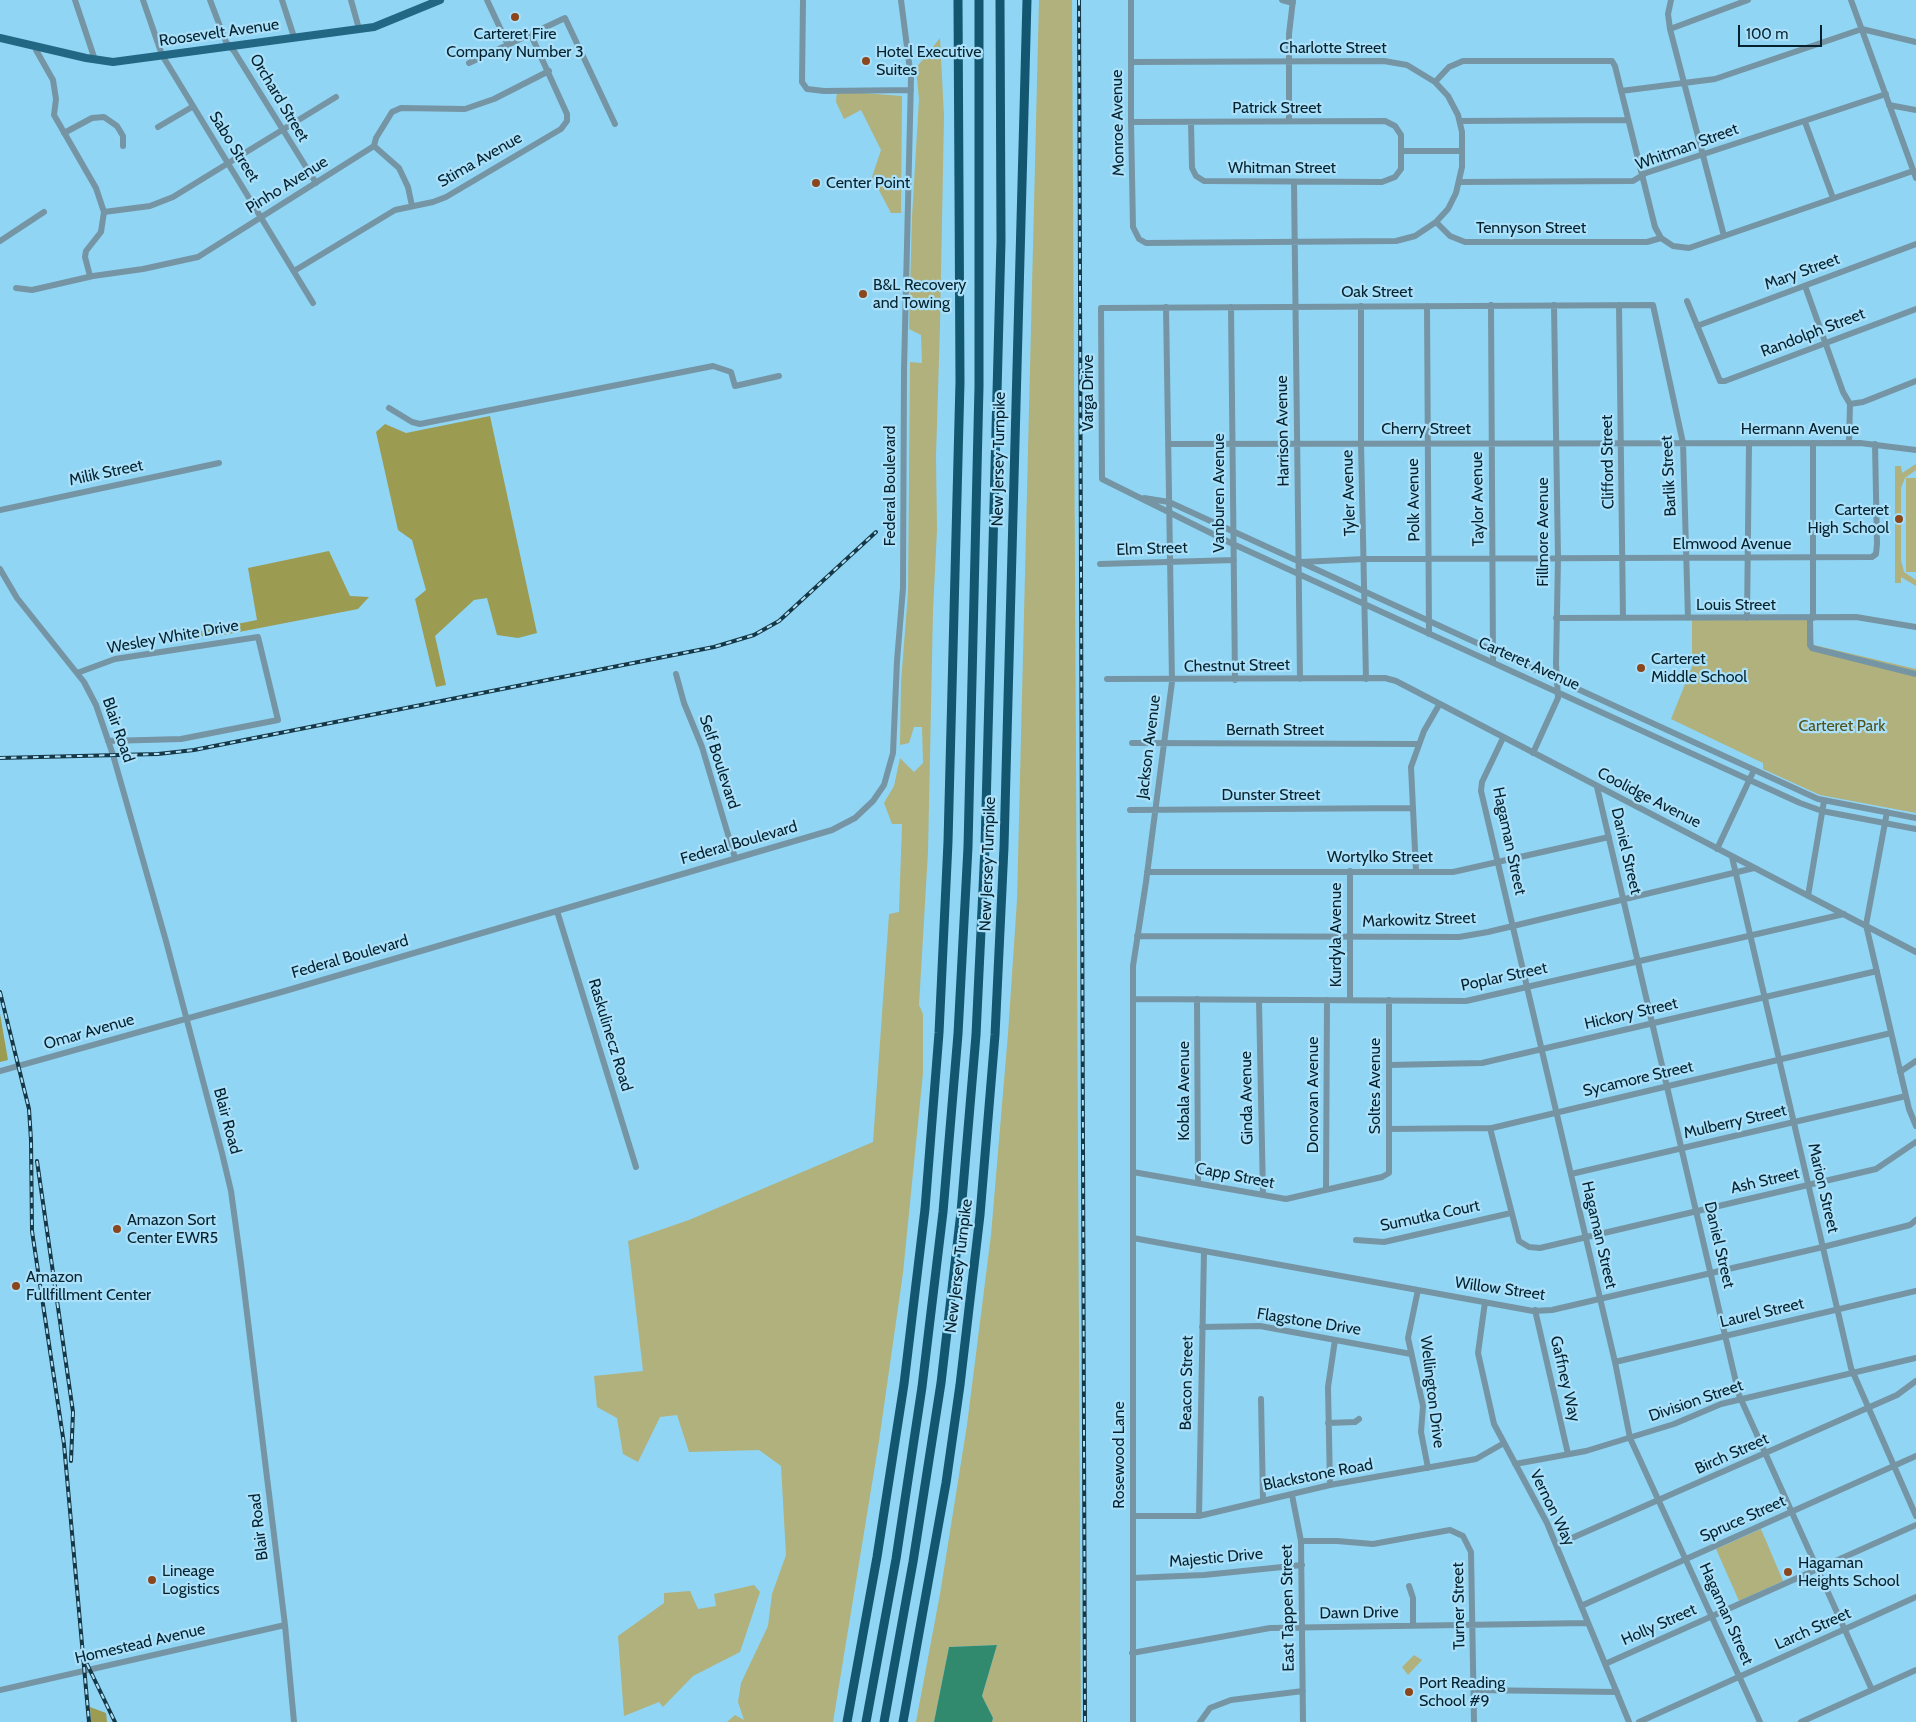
<!DOCTYPE html>
<style>
body{margin:0}
#map{position:relative;width:1916px;height:1722px;overflow:hidden;background:#91d5f4;font-family:Cabin,sans-serif}
canvas{display:block}
.scale{position:absolute;left:1738px;top:25px;width:84px;height:22px;box-sizing:border-box;border:2px solid #05222e;border-top:0;padding-left:6px;font-size:15px;line-height:18px;white-space:nowrap;color:#05222e;-webkit-text-stroke:4px #aae0f9;paint-order:stroke}
</style>
<div id="map">
<canvas width="1916" height="1722"></canvas>
<div class="scale">100 m</div>
</div>
<script>
const g = document.querySelector('canvas').getContext('2d');
g.lineJoin = 'round';
function paint(path, color) { g.fillStyle = color; g.fill(path, 'evenodd'); }
const toPath = rows => new Path2D(rows.map(r => 'M' + r).join(''));
function strokePath(path, color, width, dash) { g.strokeStyle = color; g.lineWidth = width; g.lineCap = dash ? 'butt' : 'round'; g.setLineDash(dash || []); g.stroke(path); }
function write(font, color, halo, rows, align = 'center') {
  g.font = font + ' Cabin,sans-serif'; g.lineWidth = 4.5; g.setLineDash([]); g.textBaseline = 'middle'; g.strokeStyle = halo; g.fillStyle = color; for (const [text, x, y, turn = 0] of rows) {
    g.save(); g.translate(x, y); g.rotate((+turn || 0) * Math.PI / 180); g.textAlign = isNaN(turn) ? turn : align; if (halo) g.strokeText(text, 0, 0); g.fillText(text, 0, 0); g.restore();
  }
}
paint(toPath([
 [1039,0,1072,0,1081,1722,992,1722,993,1718,982,1696,997,1645,949,1647,934,1722,916,1722,940,1594,967,1425,991,1235,1008,1034,1017,900],
 [940,38,944,116,940,326,936,456,937,530,933,610,928,852,919,1005,923,1014,923,1073,903,1273,879,1441,833,1722,727,1722,735,1715,744,1720,738,1702,741,1683,768,1626,772,1594,786,1555,781,1466,759,1450,689,1452,677,1415,660,1417,638,1462,623,1454,617,1418,597,1407,594,1376,643,1371,628,1241,689,1220,873,1142,889,914,899,912,902,824,892,824,884,803,894,786,900,758,914,772,923,763,922,727,914,727,909,743,900,745,901,682,908,593,910,362,922,363,921,335,909,329,912,217,919,99,916,68],
 [837,91,902,96,901,213,891,213,872,177,881,150,861,110,844,119,836,102],
 [1916,464,1916,470,1905,478,1901,488,1901,560,1904,572,1916,580,1916,586,1901,577,1901,583,1895,583,1895,466,1901,466,1902,473],
 [1906,478,1916,478,1916,572,1906,572],
 [1813,618,1814,645,1916,669,1916,813,1820,795,1763,769,1763,763,1671,719,1694,662,1694,656,1692,656,1692,619],
 [1761,1529,1783,1581,1739,1601,1716,1549],
 [754,1585,760,1592,740,1652,693,1676,663,1707,659,1702,624,1716,618,1636,664,1603,664,1593,690,1591,698,1609,716,1606,714,1594],
 [1414,1655,1422,1660,1408,1675,1402,1667]
]), '#b0b17c');
paint(toPath([
 [490,416,537,633,518,638,497,635,487,598,474,600,435,636,446,685,436,687,415,599,426,590,412,540,398,530,376,432,385,424,406,433],
 [329,551,350,596,369,597,358,609,218,636,171,637,257,620,248,568],
 [0,1014,8,1060,0,1062],
 [90,1707,106,1713,107,1722,91,1722]
]), '#9b9b52');
paint(toPath([
 [997,1645,982,1696,993,1718,992,1722,934,1722,949,1647]
]), '#318a6e');
strokePath(toPath([
 [75,0,95,60],
 [143,0,162,55,313,303],
 [210,0,226,42,234,51,316,183],
 [282,0,294,37],
 [351,0,359,29],
 [487,0,508,45],
 [1131,0,1131,122,1133,227,1139,239,1146,243,1396,241,1415,236,1436,222,1448,209,1456,193,1462,167,1462,132,1458,115,1448,96,1435,82,1407,65,1384,61,1131,62],
 [1282,0,1293,3],
 [1671,0,1668,14,1670,29,1724,236],
 [1851,0,1916,178],
 [803,1,802,82,807,89,824,91,911,90],
 [1670,29,1748,0],
 [1862,29,1916,42],
 [37,46,36,50,53,80,56,99,54,115,96,188,104,212,101,232,86,251,85,257,90,276],
 [469,63,565,18,615,124],
 [1435,82,1449,67,1463,61,1612,61,1615,66,1655,227,1661,238],
 [1621,91,1715,79,1862,29],
 [1889,105,1916,110],
 [1289,121,1289,34,1293,0],
 [1460,121,1628,120],
 [1131,122,1385,121,1395,126,1401,135,1401,169,1395,177,1382,182,1204,181,1196,176,1192,168,1191,122],
 [1805,122,1833,198],
 [158,127,192,107],
 [64,133,92,118,104,117,117,126,123,136,123,146],
 [374,146,399,168,408,187,412,206],
 [1402,151,1462,151],
 [1294,182,1300,679],
 [1460,182,1633,181,1646,173,1886,94],
 [104,212,150,206,173,197,336,97],
 [1436,222,1450,236,1465,242,1647,242,1661,238,1673,246,1689,248,1913,171],
 [0,241,44,212],
 [294,271,395,210,433,202,446,197,561,129,567,121,567,114,531,35],
 [1805,286,1843,392,1850,404,1849,443],
 [16,288,32,290,93,276,143,269,198,257,374,146,376,138,392,112,401,108,465,109,494,99,549,71],
 [1687,301,1720,381,1725,381,1916,309],
 [1491,305,1493,662],
 [1619,305,1623,618],
 [1361,306,1361,443,1366,679],
 [1427,306,1429,634],
 [1231,307,1235,680],
 [1697,326,1916,244],
 [1850,404,1863,402,1916,381],
 [389,408,412,422,420,424,713,366,731,372,735,386,779,376],
 [1813,443,1813,618],
 [1168,444,1860,443,1916,450],
 [1144,498,1169,502,1818,799,1916,818],
 [0,510,219,463],
 [1301,562,1365,559,1872,557,1876,554,1877,544,1875,444],
 [1100,564,1234,560],
 [0,569,17,598,84,682,96,705,113,755,166,941,222,1153,231,1191,241,1264,285,1625,294,1722],
 [1556,618,1856,617,1916,627],
 [1688,618,1683,443,1653,305,1101,308,1102,479,1233,544,1800,803,1822,811,1916,829],
 [1747,618,1749,443],
 [1810,618,1810,645,1812,648,1916,674],
 [77,673,115,659,258,637,278,720,181,739,108,741],
 [676,674,684,703,702,747,735,858],
 [1107,679,1385,678,1396,681,1916,952],
 [1503,738,1482,782,1481,791,1615,1362,1630,1438,1760,1722],
 [1132,743,1419,744],
 [1533,753,1558,698,1556,664,1558,558,1554,305],
 [1597,787,1739,1395,1872,1690],
 [1130,810,1413,808],
 [1887,812,1866,925,1909,1109,1916,1126],
 [1717,849,1754,770],
 [1732,857,1851,1368,1916,1516],
 [1350,871,1350,1000],
 [1416,871,1411,767,1424,731,1439,705],
 [1147,872,1453,872,1609,837],
 [1808,896,1824,801],
 [557,911,636,1167],
 [1137,936,1459,937,1488,932,1754,868],
 [1133,999,1466,1001,1844,914],
 [1197,999,1198,1183],
 [1259,1000,1263,1195],
 [1389,1065,1482,1063,1877,971],
 [0,1071,285,991,832,830,855,818,873,801,884,785,893,753,897,661,903,588,904,370,911,78,901,0],
 [1900,1072,1916,1061],
 [1490,1128,1519,1241,1529,1247,1540,1248,1876,1169,1916,1142],
 [1389,1129,1492,1128,1891,1033],
 [1133,1172,1286,1199,1382,1177,1389,1173,1389,1000],
 [1571,1174,1906,1096],
 [1326,1190,1327,1000],
 [1133,1238,1533,1311,1552,1310,1823,1247,1910,1225,1916,1220],
 [1356,1240,1384,1242,1511,1213],
 [1418,1290,1408,1338,1423,1406,1421,1432,1428,1468],
 [1485,1302,1478,1353,1494,1424,1547,1523,1629,1722],
 [1535,1310,1568,1454],
 [1202,1327,1260,1326,1411,1354],
 [1615,1362,1916,1291],
 [1261,1399,1263,1500],
 [1328,1423,1355,1422,1359,1419],
 [1515,1464,1586,1451,1674,1424,1721,1404,1916,1358],
 [1330,1485,1328,1387,1335,1340],
 [1292,1495,1301,1541,1303,1722],
 [1133,1516,1199,1516,1330,1485,1476,1459,1504,1443],
 [1199,1516,1204,1251],
 [1301,1541,1337,1541,1373,1544,1450,1530,1463,1536,1471,1552,1474,1722],
 [1556,1545,1897,1395,1916,1381],
 [1133,1578,1204,1575,1302,1565],
 [1409,1586,1413,1598,1413,1625],
 [1581,1606,1916,1456],
 [1132,1653,1270,1628,1588,1623],
 [1605,1664,1916,1525],
 [0,1690,285,1625],
 [1474,1690,1617,1692],
 [1133,1722,1133,966,1146,882,1172,682,1166,307],
 [1200,1722,1210,1708,1231,1700,1303,1691],
 [1639,1722,1916,1597],
 [1801,1722,1916,1670]
]), '#7595a5', 6);
strokePath(toPath([
 [0,38,86,58,113,62,374,27,440,0]
]), '#226884', 8);
strokePath(toPath([
 [847,1722,877,1557,904,1384,925,1209,939,1033,948,842,960,382,958,0],
 [866,1722,896,1559,922,1387,943,1212,958,1034,968,847,979,387,979,0],
 [884,1722,913,1562,941,1383,961,1212,976,1035,985,847,1001,241,1000,0],
 [903,1722,946,1483,960,1385,980,1215,995,1035,1004,847,1027,0]
]), '#12566f', 9);
const rail = toPath([
 [1079,0,1085,1722],
 [0,758,158,754,194,750,714,647,754,635,779,621,876,532],
 [0,992,29,1109,31,1140,32,1231,64,1444,89,1722],
 [37,1161,73,1412,71,1461],
 [87,1664,115,1722]
]);
strokePath(rail, '#163846', 4);
strokePath(rail, '#aae0f9', 2, [5.5]);
for (const [x, y, r, color] of [
 [515,17,5,"#8b461c"],
 [866,61,5,"#8b461c"],
 [816,183,5,"#8b461c"],
 [863,294,5,"#8b461c"],
 [1899,519,5,"#8b461c"],
 [1641,668,5,"#8b461c"],
 [117,1229,5,"#8b461c"],
 [16,1286,5,"#8b461c"],
 [1788,1572,5,"#8b461c"],
 [152,1580,5,"#8b461c"],
 [1409,1692,5,"#8b461c"]
]) { const dot = new Path2D(); dot.arc(x, y, r, 0, 2 * Math.PI); g.fillStyle = color; g.fill(dot); strokePath(dot, '#aae0f9', 2); }
write('16px', '#05222e', '#aae0f9', [
 ["Roosevelt Avenue",219,33,-8],
 ["Charlotte Street",1333,48],
 ["Orchard Street",279,98,59],
 ["Patrick Street",1277,108],
 ["Monroe Avenue",1118,123,-91],
 ["Sabo Street",234,147,58],
 ["Whitman Street",1687,147,-20],
 ["Stima Avenue",480,160,-30],
 ["Whitman Street",1282,168],
 ["Pinho Avenue",287,185,-32],
 ["Tennyson Street",1531,228],
 ["Mary Street",1802,272,-20],
 ["Oak Street",1377,292],
 ["Randolph Street",1813,333,-21],
 ["Varga Drive",1088,393,-90],
 ["Cherry Street",1426,429],
 ["Hermann Avenue",1800,429],
 ["Harrison Avenue",1283,431,-91],
 ["New Jersey Turnpike",999,459,-89],
 ["Clifford Street",1608,462,-91],
 ["Milik Street",106,473,-12],
 ["Barlik Street",1669,476,-93],
 ["Federal Boulevard",890,486,-90],
 ["Vanburen Avenue",1219,493,-90],
 ["Tyler Avenue",1349,493,-92],
 ["Taylor Avenue",1478,499,-91],
 ["Polk Avenue",1414,500,-91],
 ["Fillmore Avenue",1543,532,-90],
 ["Elmwood Avenue",1732,544],
 ["Elm Street",1152,549,-2],
 ["Louis Street",1736,605],
 ["Wesley White Drive",173,637,-10],
 ["Carteret Avenue",1529,664,24],
 ["Chestnut Street",1237,666,-1],
 ["Blair Road",118,730,71],
 ["Bernath Street",1275,730],
 ["Jackson Avenue",1149,747,-83],
 ["Self Boulevard",719,762,72],
 ["Dunster Street",1271,795],
 ["Coolidge Avenue",1649,798,27],
 ["Hagaman Street",1509,841,78],
 ["Federal Boulevard",739,843,-16],
 ["Daniel Street",1626,851,77],
 ["Wortylko Street",1380,857],
 ["New Jersey Turnpike",988,864,-88],
 ["Markowitz Street",1419,920,-2],
 ["Kurdyla Avenue",1336,935,-90],
 ["Federal Boulevard",350,957,-16],
 ["Poplar Street",1504,977,-12],
 ["Hickory Street",1631,1014,-13],
 ["Omar Avenue",89,1032,-16],
 ["Raskulinecz Road",610,1035,73],
 ["Sycamore Street",1638,1079,-13],
 ["Soltes Avenue",1375,1086,-90],
 ["Kobala Avenue",1184,1091,-90],
 ["Donovan Avenue",1313,1095,-90],
 ["Ginda Avenue",1247,1098,-91],
 ["Blair Road",227,1121,75],
 ["Mulberry Street",1735,1122,-13],
 ["Capp Street",1235,1176,11],
 ["Ash Street",1765,1181,-13],
 ["Marion Street",1823,1188,77],
 ["Sumutka Court",1430,1216,-12],
 ["Hagaman Street",1599,1235,77],
 ["Daniel Street",1719,1245,77],
 ["New Jersey Turnpike",959,1266,-83],
 ["Willow Street",1500,1289,8],
 ["Laurel Street",1762,1313,-13],
 ["Flagstone Drive",1309,1322,9],
 ["Gaffney Way",1565,1379,77],
 ["Beacon Street",1187,1383,-89],
 ["Wellington Drive",1432,1392,83],
 ["Division Street",1696,1401,-19],
 ["Birch Street",1732,1454,-24],
 ["Rosewood Lane",1119,1455,-90],
 ["Blackstone Road",1318,1475,-11],
 ["Vernon Way",1552,1508,64],
 ["Spruce Street",1743,1519,-24],
 ["Blair Road",259,1527,-97],
 ["Majestic Drive",1216,1558,-5],
 ["Turner Street",1459,1606,-91],
 ["East Tappen Street",1288,1608,-91],
 ["Dawn Drive",1359,1613,-1],
 ["Hagaman Street",1726,1614,66],
 ["Holly Street",1659,1625,-24],
 ["Larch Street",1813,1629,-24],
 ["Homestead Avenue",140,1644,-13]
]);
write('16px', '#05222e', '#aae0f9', [
 ["Carteret Fire",515,34,"center"],
 ["Company Number 3",515,52,"center"],
 ["Hotel Executive",876,52],
 ["Suites",876,70],
 ["Center Point",826,183],
 ["B&L Recovery",873,285],
 ["and Towing",873,303],
 ["Carteret",1889,510,"right"],
 ["High School",1889,528,"right"],
 ["Carteret",1651,659],
 ["Middle School",1651,677],
 ["Amazon Sort",127,1220],
 ["Center EWR5",127,1238],
 ["Amazon",26,1277],
 ["Fullfillment Center",26,1295],
 ["Hagaman",1798,1563],
 ["Heights School",1798,1581],
 ["Lineage",162,1571],
 ["Logistics",162,1589],
 ["Port Reading",1419,1683],
 ["School #9",1419,1701]
], 'left');
write('16px', '#52521b', '#aae0f9', [
 ["Carteret Park",1842,726]
]);
</script>
